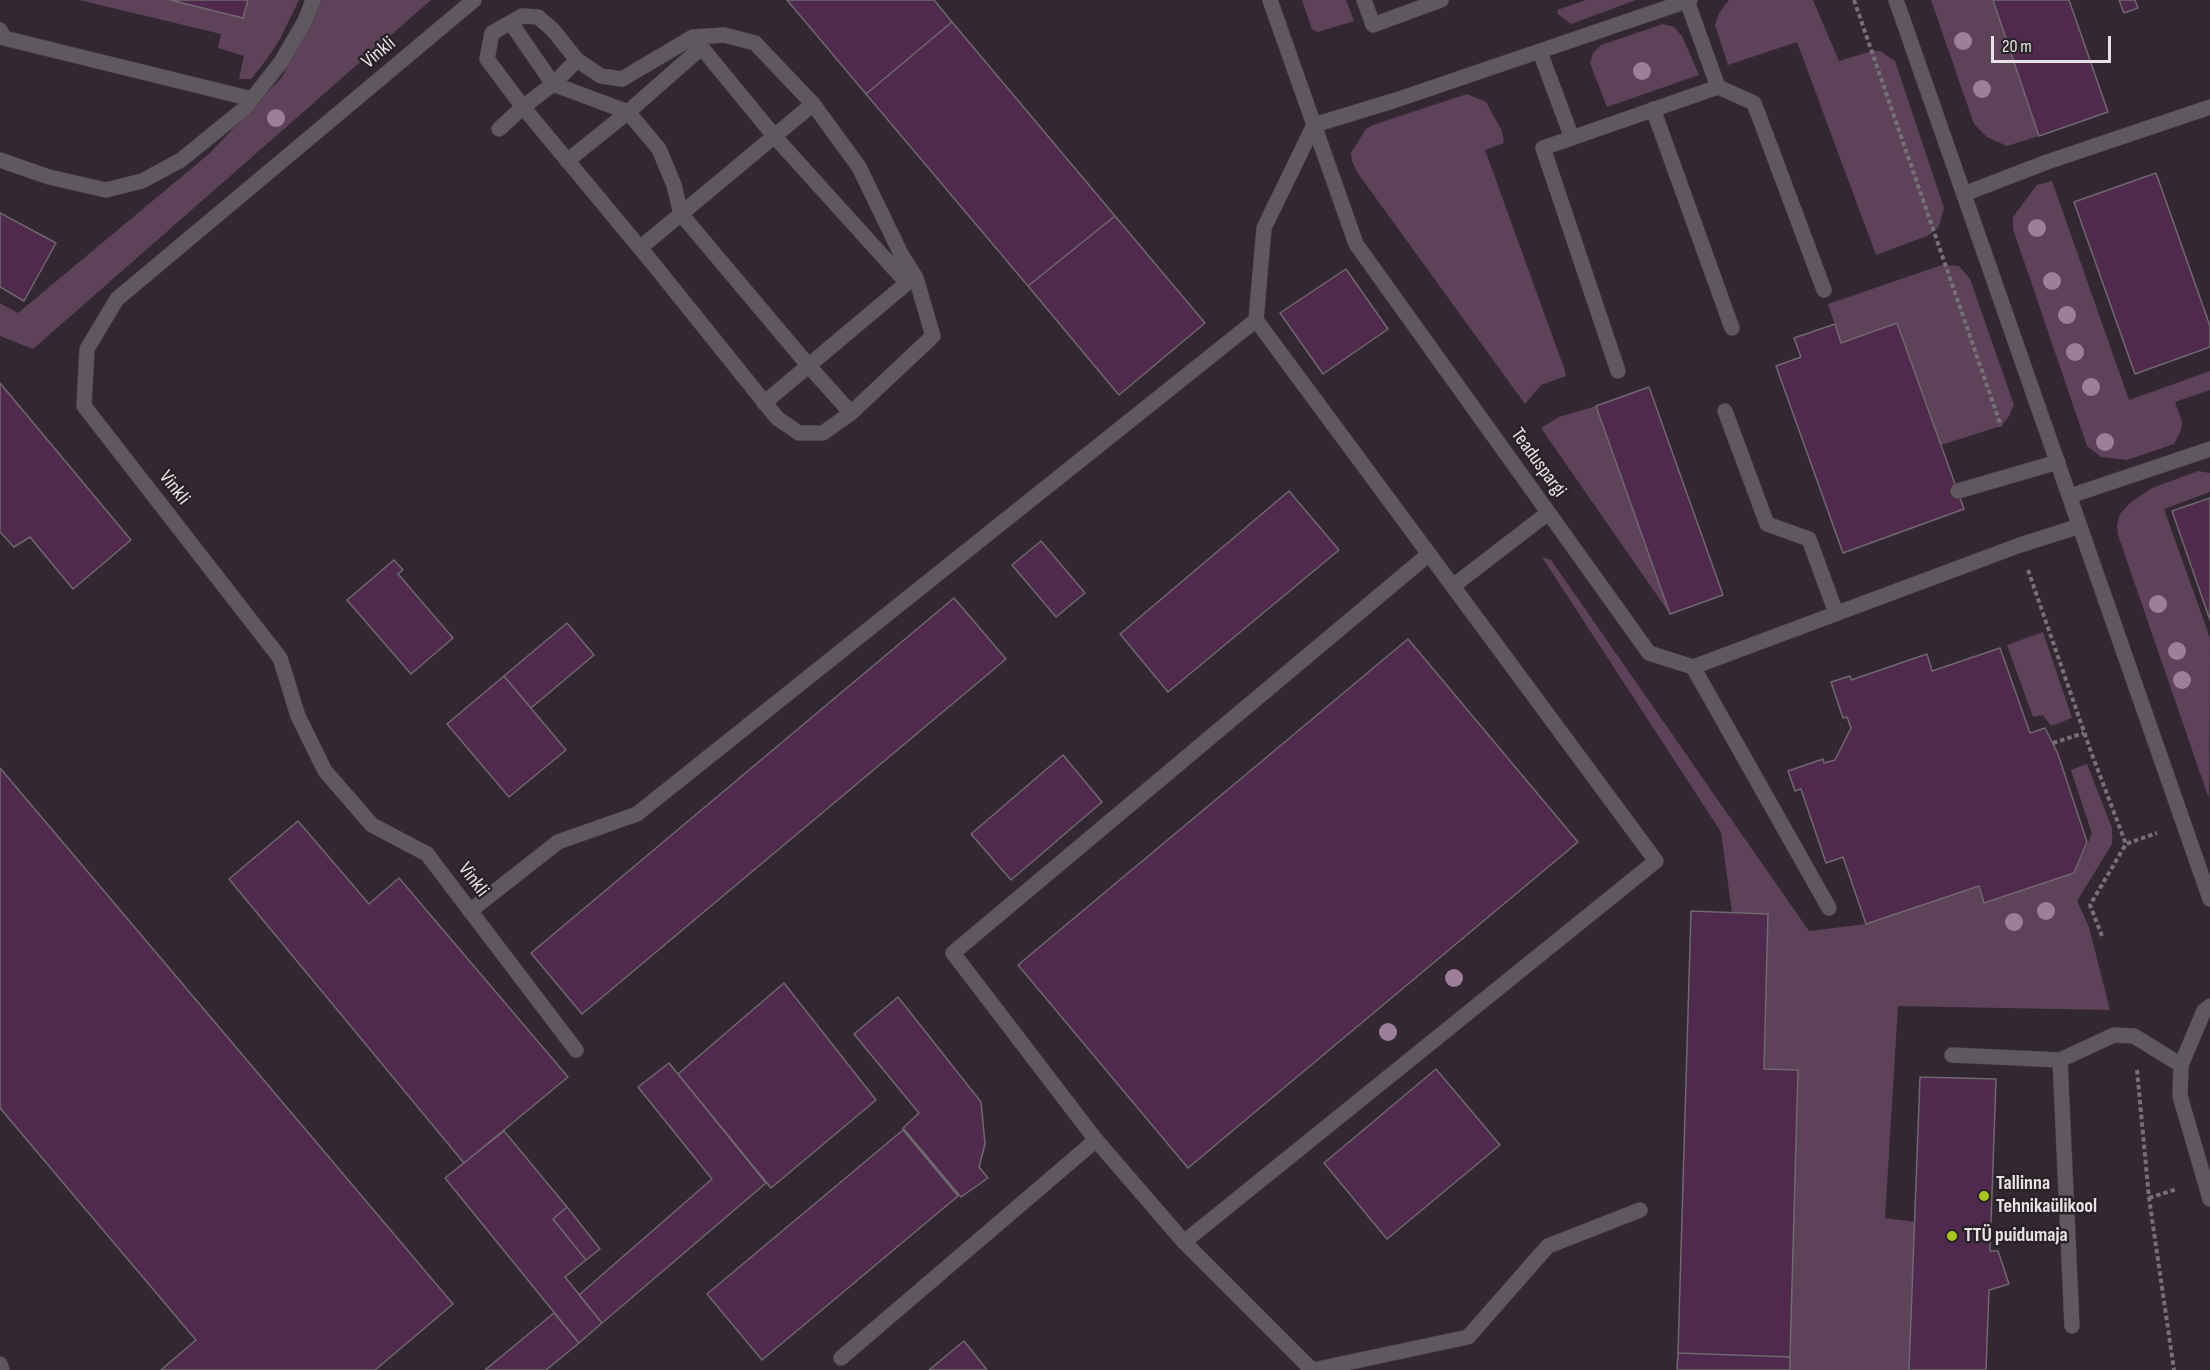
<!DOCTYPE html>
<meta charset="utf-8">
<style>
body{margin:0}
#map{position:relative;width:2210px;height:1370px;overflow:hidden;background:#292328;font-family:"Sofia Sans Condensed",sans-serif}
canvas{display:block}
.scale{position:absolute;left:1991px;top:36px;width:120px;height:27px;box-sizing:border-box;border:3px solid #e6e2e5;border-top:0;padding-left:8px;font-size:18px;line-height:21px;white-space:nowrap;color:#e6e2e5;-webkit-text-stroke:4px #292328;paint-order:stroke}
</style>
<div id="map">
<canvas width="2210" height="1370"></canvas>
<div class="scale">20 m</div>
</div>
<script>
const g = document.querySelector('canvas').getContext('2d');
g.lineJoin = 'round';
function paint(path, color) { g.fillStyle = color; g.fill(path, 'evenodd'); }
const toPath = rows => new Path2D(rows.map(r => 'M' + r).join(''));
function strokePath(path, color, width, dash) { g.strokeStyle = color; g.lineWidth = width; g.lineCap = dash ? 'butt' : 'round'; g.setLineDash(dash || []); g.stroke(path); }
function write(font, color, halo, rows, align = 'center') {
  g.font = font + ' "Sofia Sans Condensed",sans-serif'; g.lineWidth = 5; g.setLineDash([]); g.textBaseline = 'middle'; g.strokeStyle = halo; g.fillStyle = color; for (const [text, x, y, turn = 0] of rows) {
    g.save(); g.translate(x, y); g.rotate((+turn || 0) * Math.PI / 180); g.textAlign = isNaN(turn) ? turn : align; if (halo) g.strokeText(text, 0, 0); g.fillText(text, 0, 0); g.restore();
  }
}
paint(toPath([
 [0,0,2210,0,2210,1370,0,1370]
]), '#332731');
paint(toPath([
 [79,0,170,0,243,18,248,0,299,0,279,41,266,60,251,79,239,79,244,56,218,48,221,34],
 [321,0,431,0,33,349,0,336,0,303,18,313,210,153,282,77],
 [1302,0,1346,0,1354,21,1318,32,1312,29],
 [1586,0,1636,0,1571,24,1558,14,1557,10],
 [1729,0,1813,0,1839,61,1872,51,1880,51,1895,61,1944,208,1939,226,1933,232,1927,236,1876,255,1797,42,1728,65,1715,25,1719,13],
 [1931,0,1993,0,2039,136,2007,146,1987,137,1974,124],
 [1663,24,1674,27,1682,36,1699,75,1607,107,1590,63,1593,53,1601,45],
 [1467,94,1486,102,1502,131,1504,143,1485,150,1564,368,1566,376,1541,385,1525,404,1357,172,1352,161,1351,153,1366,129,1373,125],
 [2052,181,2129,400,2210,371,2210,390,2175,402,2182,422,2181,430,2174,444,2127,460,2101,457,2087,446,2013,229,2013,217,2037,185],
 [1942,265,1959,266,1970,279,2014,405,2008,418,2001,426,1941,445,1897,323,1841,343,1828,304],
 [1596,406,1670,614,1541,428,1559,417],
 [2198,471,2210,473,2210,492,2164,509,2210,638,2209,799,2118,535,2117,525,2120,514,2130,503,2152,488],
 [1542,557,1551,560,1809,931,1866,924,1979,886,1984,902,2074,873,2092,834,2071,770,2087,764,2112,828,2112,844,2077,901,2089,927,2110,1010,1898,1006,1885,1218,1915,1222,1910,1370,1789,1370,1797,1070,1764,1069,1768,914,1732,913,1721,832],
 [2043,632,2072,718,2051,726,2043,715,2033,717,2007,645]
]), '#5e425a');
const building = toPath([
 [170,0,248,0,243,18,170,0],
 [787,0,934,0,952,22,866,94,787,0],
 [1993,0,2069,0,2108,112,2039,136,1993,0],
 [2119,0,2135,0,2138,8,2124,13,2119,0],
 [952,22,1115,216,1028,286,866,94,952,22],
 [2156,173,2210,326,2210,347,2135,374,2074,202,2156,173],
 [0,213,56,243,24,301,0,287,0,213],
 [1115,216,1205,323,1119,395,1028,286,1115,216],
 [1346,269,1388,329,1323,374,1280,313,1346,269],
 [1897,323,1964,509,1843,553,1776,366,1801,357,1794,338,1835,324,1841,343,1897,323],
 [0,383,131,540,73,589,30,537,14,547,0,532,0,383],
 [1649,387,1723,595,1670,614,1596,406,1649,387],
 [1289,491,1339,550,1168,692,1120,634,1289,491],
 [2210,498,2210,620,2172,511,2210,498],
 [1041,541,1085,593,1056,617,1012,565,1041,541],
 [394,560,403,570,398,574,453,638,411,674,347,600,394,560],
 [954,598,1006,659,582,1014,531,953,954,598],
 [567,623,594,655,531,708,504,676,567,623],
 [1408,639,1578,842,1188,1168,1018,965,1408,639],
 [2000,648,2030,733,2045,728,2058,754,2087,842,2074,873,1984,903,1979,886,1866,924,1843,857,1826,863,1801,789,1795,791,1788,771,1823,759,1824,763,1835,760,1851,728,1847,717,1843,718,1831,682,1850,676,1851,680,1927,654,1932,671,2000,648],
 [504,676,566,750,509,797,447,724,504,676],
 [1063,755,1102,802,1011,880,971,834,1063,755],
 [0,768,453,1304,375,1370,161,1370,196,1340,0,1108,0,768],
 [298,821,369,904,399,878,568,1077,464,1163,229,879,298,821],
 [1691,911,1768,914,1764,1069,1798,1070,1790,1357,1678,1353,1691,911],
 [784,983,876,1100,771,1188,678,1074,784,983],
 [898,997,981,1102,985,1144,979,1167,988,1178,961,1197,903,1128,919,1113,854,1034,898,997],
 [669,1063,766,1183,602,1323,579,1295,712,1179,638,1087,669,1063],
 [1436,1069,1500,1145,1387,1239,1324,1163,1436,1069],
 [1920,1077,1996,1079,1990,1251,1998,1251,2009,1284,1989,1290,1986,1370,1909,1370,1920,1077],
 [903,1130,958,1196,762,1360,707,1294,903,1130],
 [504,1131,567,1207,553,1219,586,1260,565,1277,602,1323,579,1343,445,1178,504,1131],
 [567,1207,600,1249,586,1260,553,1219,567,1207],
 [554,1313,579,1343,546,1370,485,1370,554,1313],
 [964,1341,987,1370,929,1370,964,1341],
 [1678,1353,1790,1357,1790,1370,1677,1370,1678,1353]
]);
paint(building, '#502a4c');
strokePath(building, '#6f686e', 1.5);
const minor = toPath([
 [474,0,117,299,87,349,84,406,280,658,298,716,325,771,372,825,427,854,576,1050],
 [1270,0,1356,244,1649,653,1693,667,1829,908],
 [1364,0,1373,25,1441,0],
 [1896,0,2210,899],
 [1687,1,1718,87,1754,103,1824,290],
 [522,16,538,17,553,30,577,60,601,76,622,79,693,37,724,35,755,43,813,104,859,167,901,254,916,278,933,336,851,413,823,433,799,433,777,418,655,266,523,107,487,59,492,33,522,16],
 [0,30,4,38,252,99],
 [693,37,775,137,907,283],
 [1540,52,1572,138],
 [577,60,553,84,628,112,702,47],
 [1653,109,1732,328],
 [499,129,523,107,553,84,511,23],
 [0,160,49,177,106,190,142,181,181,160,245,108,281,62,305,21,313,0],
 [567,161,628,112,659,149,674,185,681,214,808,365,851,413],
 [1964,194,2047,162,2210,107],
 [640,248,813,104],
 [1618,371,1543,148,1718,87],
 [764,403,907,283,905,274],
 [1725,411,1767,524,1809,539,1836,613],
 [1958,491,2058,462],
 [2070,496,2210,449],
 [1429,554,953,953,1096,1140,1184,1242,1656,861,1256,320,1264,228,1314,125,1396,100,1690,0],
 [1453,586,1548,513],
 [1693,667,2020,545,2080,526],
 [470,911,558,842,637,814,1256,320],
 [2210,1006,2204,1011,2181,1065,2180,1096,2210,1199],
 [1952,1055,2060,1060,2114,1035,2134,1036,2181,1065],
 [2060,1060,2072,1326],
 [1184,1242,1312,1370],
 [841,1358,1096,1140],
 [0,1364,2,1370],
 [1313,1370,1468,1337,1548,1246,1640,1210]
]);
strokePath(minor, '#453f44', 16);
strokePath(toPath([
 [1854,0,2001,426],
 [2028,570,2091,752,2126,844],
 [2053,743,2084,733],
 [2102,936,2090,905,2126,844,2157,833],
 [2137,1070,2149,1198,2174,1370],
 [2149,1198,2177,1189]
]), '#767175', 4, [4.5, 3]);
strokePath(minor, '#5f585e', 15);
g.fillStyle = '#9e7e99';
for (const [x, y] of [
 [1963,41],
 [1642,71],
 [1982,89],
 [276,118],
 [2037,228],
 [2052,281],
 [2067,315],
 [2075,352],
 [2091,387],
 [2105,442],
 [2158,604],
 [2177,651],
 [2182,680],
 [2046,911],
 [2014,922],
 [1454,978],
 [1388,1032]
]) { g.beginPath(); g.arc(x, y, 9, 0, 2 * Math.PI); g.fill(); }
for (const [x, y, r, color] of [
 [1984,1196,6,"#a7c81f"],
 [1952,1236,6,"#a7c81f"]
]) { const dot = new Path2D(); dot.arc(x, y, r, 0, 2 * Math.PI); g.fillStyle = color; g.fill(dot); strokePath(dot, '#292328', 2); }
write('20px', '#e6e2e5', '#292328', [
 ["Vinkli",379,53,-40],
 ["Teaduspargi",1538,463,54],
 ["Vinkli",174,488,52],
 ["Vinkli",473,880,53]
]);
write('bold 20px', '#e6e2e5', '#292328', [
 ["Tallinna",1996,1184],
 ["Tehnikaülikool",1996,1207],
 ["TTÜ puidumaja",1964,1236]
], 'left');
</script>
